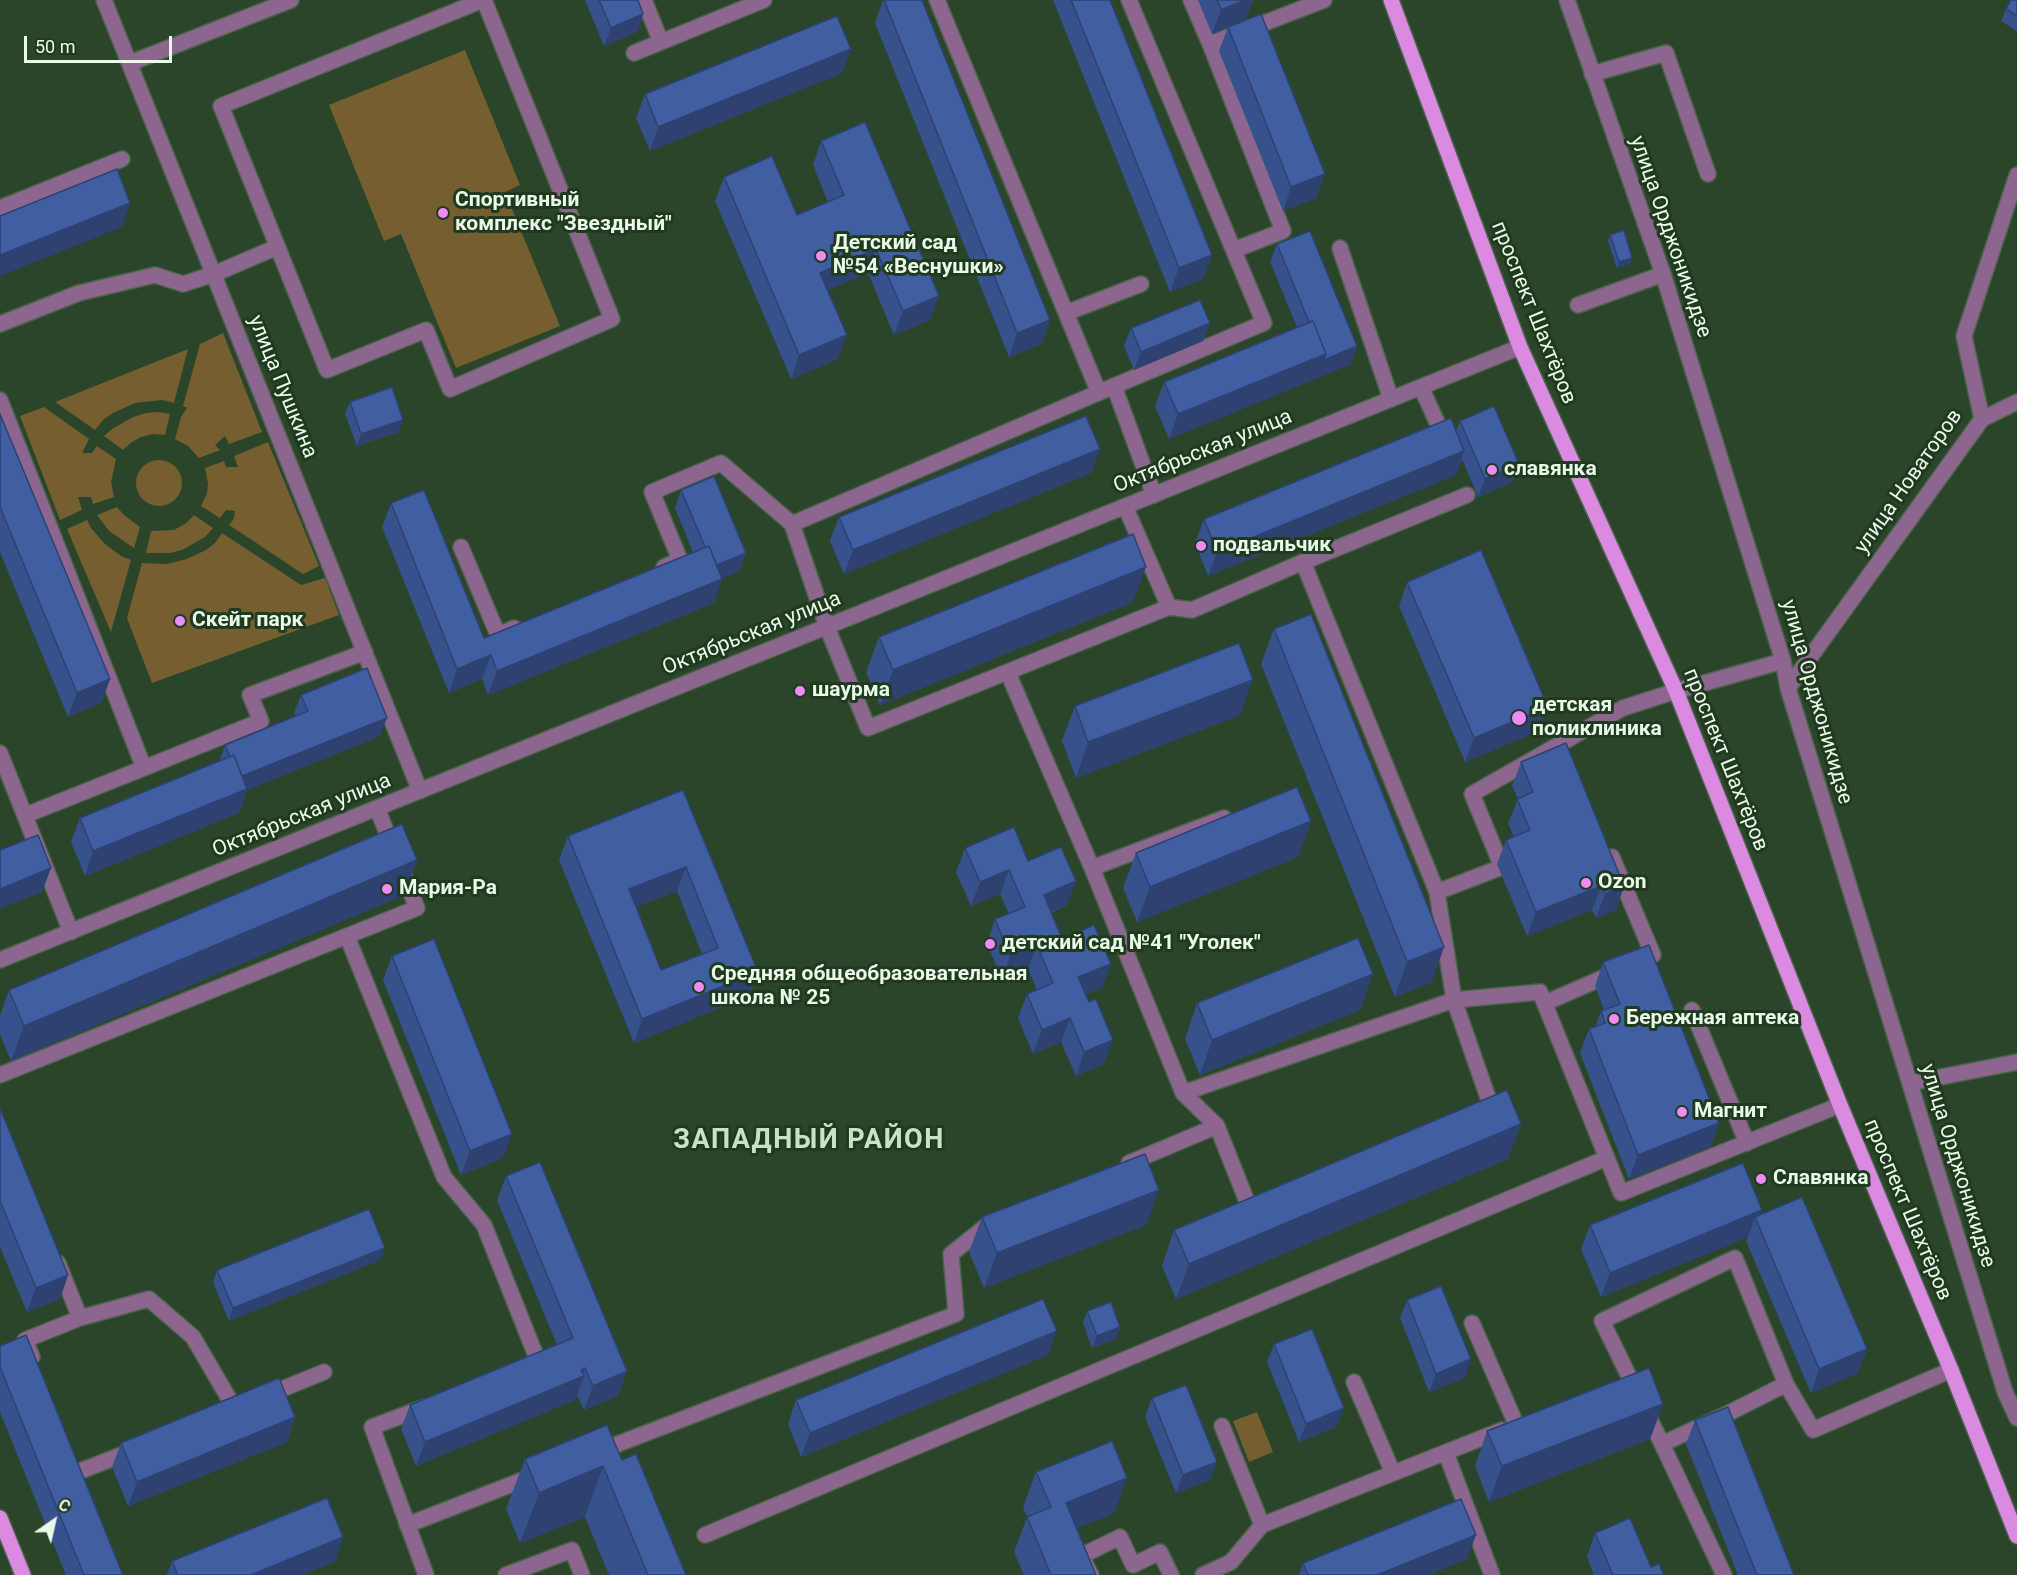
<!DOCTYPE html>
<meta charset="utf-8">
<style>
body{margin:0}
#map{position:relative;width:2017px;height:1575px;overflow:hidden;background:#2a452a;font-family:Roboto,sans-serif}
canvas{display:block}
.north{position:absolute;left:24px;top:1491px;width:60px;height:60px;-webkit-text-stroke:4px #203a20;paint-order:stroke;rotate:34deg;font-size:16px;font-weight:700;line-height:24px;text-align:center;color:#eafae9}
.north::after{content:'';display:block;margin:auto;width:21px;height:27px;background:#eafae9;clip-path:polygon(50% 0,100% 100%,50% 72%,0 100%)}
.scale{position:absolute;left:24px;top:36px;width:148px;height:27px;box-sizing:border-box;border:3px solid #eafae9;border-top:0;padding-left:8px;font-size:18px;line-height:21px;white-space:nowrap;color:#eafae9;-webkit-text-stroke:4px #203a20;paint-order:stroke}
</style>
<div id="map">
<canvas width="2017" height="1575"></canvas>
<div class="north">С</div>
<div class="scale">50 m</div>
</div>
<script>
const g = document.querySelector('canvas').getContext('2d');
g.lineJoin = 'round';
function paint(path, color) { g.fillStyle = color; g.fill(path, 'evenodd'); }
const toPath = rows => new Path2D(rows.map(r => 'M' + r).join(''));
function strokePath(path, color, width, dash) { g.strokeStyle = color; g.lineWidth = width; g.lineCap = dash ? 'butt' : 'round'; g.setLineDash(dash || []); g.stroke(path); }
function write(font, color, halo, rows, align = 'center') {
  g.font = font + ' Roboto,sans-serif'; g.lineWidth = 6; g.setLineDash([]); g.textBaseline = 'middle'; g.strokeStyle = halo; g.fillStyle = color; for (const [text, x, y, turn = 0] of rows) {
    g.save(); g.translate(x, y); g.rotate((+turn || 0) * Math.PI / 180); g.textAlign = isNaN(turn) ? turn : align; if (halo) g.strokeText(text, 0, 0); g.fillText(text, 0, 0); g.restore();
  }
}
paint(toPath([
 [465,50,520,185,505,192,560,326,456,368,401,234,384,241,329,105],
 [223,333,262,432,229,444,225,436,215,445,220,450,199,458,188,446,175,439,181,417,187,408,183,406,200,344],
 [188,349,174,403,162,400,135,403,113,413,103,420,95,430,55,402],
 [44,407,89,439,82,453,92,453,97,446,116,459,111,482,114,497,93,504,91,497,78,497,82,510,60,520,20,416],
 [158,412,170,414,165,435,153,434,141,437,132,442,123,450,104,436,112,429,133,417,146,413],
 [268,442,319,566,303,574,229,525,234,518,235,511,226,510,220,518,201,506,207,493,208,484,205,468,224,461,226,467,238,467,234,456],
 '136 483a23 23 0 1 1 46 0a23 23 0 1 1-46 0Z',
 [117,507,124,515,140,527,134,548,109,531,97,515],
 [194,515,213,528,205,537,182,550,170,553,146,553,151,531,174,530,185,524],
 [87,520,91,528,105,544,121,556,131,560,111,632,67,529],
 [222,533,301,585,325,578,339,615,152,683,127,618,142,563,167,564,187,559,206,550,215,543],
 [1257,1412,1273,1452,1249,1462,1233,1421]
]), '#755f30');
const minor = toPath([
 [104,0,420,791],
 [483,0,221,106,327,370,426,330,450,389,612,319,484,0],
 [644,0,661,42],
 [937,0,1099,393],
 [1191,0,1210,44,1324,0],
 [1567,0,1663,274,1783,661,1788,688,2005,1392,2017,1418],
 [1210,44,1283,231,1234,250],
 [634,53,764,0],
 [130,63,291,0],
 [1592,74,1666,53,1708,174],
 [0,208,122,159],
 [1340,248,1391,399],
 [1578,305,1663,274],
 [1066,313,1141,284],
 [0,324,79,293,155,275,183,284,214,274,277,247],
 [1114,386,1264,323,1129,0],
 [1421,387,1440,429],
 [0,400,144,768,261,721,250,695,365,652],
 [1982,419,2017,402],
 [792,524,1114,386,1154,495],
 [461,547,498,635,514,628],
 [1303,562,1437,892,1454,1000,1540,992,1621,1193,1840,1105],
 [664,567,680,560,652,492,721,463,792,524,827,627,868,728,1169,607,1125,506],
 [1169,607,1192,610,1303,562,1467,495],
 [1008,673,1092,868,1183,1093,1217,1126,1250,1209,1258,1206],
 [1788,688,1982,419,1964,336,2017,175],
 [0,753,71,932],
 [26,815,144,768],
 [1612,857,1653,955,1646,958],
 [1092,868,1224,818],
 [1437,892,1502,867,1472,794,1623,708,1676,691,1783,661],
 [347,936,417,908,377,808],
 [0,960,1520,347],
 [1545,1003,1616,972],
 [1692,1010,1747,1143],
 [0,1075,347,936,444,1177,484,1225,540,1366,532,1368],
 [1910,1083,2017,1062],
 [1183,1093,1454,1000,1492,1109,1486,1111],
 [1129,1163,1217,1126],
 [80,1318,149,1299,193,1337,235,1409,229,1412],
 [1472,1323,1516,1424],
 [32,1357,25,1340,80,1318,58,1263],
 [1354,1382,1393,1473],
 [1786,1384,1725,1415,1662,1444,1602,1321,1735,1258,1786,1384,1813,1430,1951,1370],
 [265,1396,324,1372],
 [425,1407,372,1427,426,1575],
 [1222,1426,1262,1525],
 [1662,1444,1724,1575],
 [597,1452,956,1314,951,1254,991,1222],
 [1446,1453,1492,1575],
 [78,1472,134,1450],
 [407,1525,533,1476],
 [705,1535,1607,1158],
 [506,1575,572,1550,582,1575],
 [1091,1575,1081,1556,1120,1537,1133,1565,1160,1552,1171,1575],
 [1203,1575,1231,1562,1262,1525,1502,1430]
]);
const major = toPath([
 [1391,0,1520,347,1676,691,1840,1105,1951,1370,2017,1536],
 [0,1518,23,1575]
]);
strokePath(minor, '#496249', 18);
strokePath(major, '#496249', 18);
strokePath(minor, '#8d6690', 15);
strokePath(major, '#db8ae1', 15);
paint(toPath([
 [585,0,638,0,643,14,637,32,604,46],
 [883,0,922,0,1042,344,1009,357,875,23],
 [1053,0,1110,0,1212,255,1203,279,1170,292],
 [1198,0,1253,0,1245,20,1325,174,1316,198,1283,211,1219,51,1228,27,1212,34],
 [2017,0,2017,31,2001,21,2006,9],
 [851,49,842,73,650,151,636,118,645,94],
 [821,141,930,320,894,335,868,273,827,290,838,359,791,379,715,201,724,177,797,215,828,202,813,165],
 [1610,235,1630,264,1617,268,1608,241],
 [1277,244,1357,346,1351,364,1169,439,1155,406,1164,382,1297,327,1270,262],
 [1210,323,1203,341,1134,370,1124,346,1131,328],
 [350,402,399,432,357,446,345,414],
 [0,414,110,679,101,703,68,717,0,552],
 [1460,421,1513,482,1478,497,1462,459,1456,475,1208,576,1195,543,1204,519,1456,430],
 [1100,449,1091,473,844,574,830,541,839,517],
 [681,490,746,553,739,571,722,578,714,603,488,695,482,679,449,693,382,527,391,503,484,638,693,552,675,508],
 [1407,582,1548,707,1539,731,1465,762,1399,606],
 [1133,602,880,705,866,672,879,637],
 [1274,629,1432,982,1395,997,1261,664],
 [301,695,380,736,247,790,239,813,85,876,71,842,80,818,219,762,225,745,296,716,294,713],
 [1075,706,1240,715,1076,778,1062,741],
 [1566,743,1616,910,1596,918,1592,910,1527,936,1497,864,1506,840,1514,837,1508,823,1518,799,1512,786,1521,762],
 [683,790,758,972,749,996,634,1043,559,860,568,836],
 [677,891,702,954,661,970,636,907],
 [1311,821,1298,857,1137,922,1123,888,1136,853],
 [965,848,1028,861,1067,905,1051,913,1062,939,1102,988,1086,994,1104,1064,1076,1076,1061,1042,1033,1054,1018,1018,1027,994,1037,990,1028,969,1002,980,987,943,995,919,1009,914,1000,894,971,906,956,872],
 [417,860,404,895,11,1061,0,1034,0,1016,9,990],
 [392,956,503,1158,461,1175,383,980],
 [1603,962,1711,1147,1629,1179,1580,1053,1589,1029,1595,1027,1601,1011,1604,1010,1595,986],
 [1373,974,1360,1010,1200,1075,1185,1039,1197,1003],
 [0,1108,68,1275,60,1299,27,1312,0,1247],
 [1521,1124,1508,1159,1176,1299,1162,1266,1174,1230],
 [506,1176,627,1371,618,1396,584,1410,577,1395,575,1400,416,1466,401,1429,410,1405,557,1345,497,1200],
 [1761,1214,1867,1349,1858,1373,1811,1393,1746,1241,1748,1237,1601,1297,1581,1249,1590,1225],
 [982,1217,1146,1225,984,1288,969,1252],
 [380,1260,229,1321,213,1282,217,1270],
 [1407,1300,1465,1378,1429,1392,1400,1318],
 [1087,1311,1116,1339,1092,1348,1083,1323],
 [1274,1344,1337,1427,1299,1442,1267,1362],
 [0,1346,123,1575,66,1575,0,1412],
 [1048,1355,801,1457,788,1424,796,1400],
 [1152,1398,1210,1480,1176,1493,1145,1417],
 [1663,1404,1650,1439,1489,1502,1475,1466,1487,1431],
 [295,1417,287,1442,128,1506,112,1467,121,1443],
 [1695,1420,1794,1575,1738,1575,1686,1444],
 [525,1459,622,1460,686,1575,609,1575,585,1517,520,1543,506,1509],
 [1036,1472,1114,1513,1077,1528,1096,1575,1024,1575,1014,1552,1027,1517,1023,1507],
 [1595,1533,1651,1567,1664,1575,1594,1575,1587,1557],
 [1467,1559,1428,1575,1299,1575,1303,1563],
 [172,1561,335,1562,301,1575,167,1575]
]), '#37518b');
paint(toPath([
 [1245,0,1253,0,1245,20,1212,34,1221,10],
 [643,14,637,32,604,46,611,28],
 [851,49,842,73,650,151,658,127],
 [1325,174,1316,198,1283,211,1291,187],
 [130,203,122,227,0,276,0,255],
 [876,249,868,273,811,297,820,273],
 [1212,255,1203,279,1170,292,1179,268],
 [1632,258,1630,264,1617,268,1619,262],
 [939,296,930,320,894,335,903,311],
 [1050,320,1042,344,1009,357,1017,333],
 [1210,323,1203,341,1134,370,1141,352],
 [847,335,838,359,791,379,799,355],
 [1357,346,1351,364,1318,378,1324,360],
 [1326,354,1318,378,1169,439,1178,414],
 [403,420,399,432,357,446,361,434],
 [1100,449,1091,473,844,574,853,550],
 [1464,451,1456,475,1208,576,1217,552],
 [1519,464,1513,482,1478,497,1485,479],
 [746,553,739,571,706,585,713,566],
 [1146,567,1133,602,880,705,893,670],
 [722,579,714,603,488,695,497,671],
 [491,655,482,679,449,693,457,669],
 [110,679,101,703,68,717,77,693],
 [1253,680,1240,715,1076,778,1088,742],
 [1548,707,1539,731,1465,762,1474,738],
 [387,718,380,736,247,790,239,813,85,876,93,851,238,778],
 [1311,821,1298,857,1137,922,1150,887],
 [417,860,404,895,11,1061,24,1026],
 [686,867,677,891,620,913,629,889],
 [51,868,42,892,0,909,0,889],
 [1009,870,1000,894,971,906,980,882],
 [1076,881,1067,905,1035,919,1044,895],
 [1601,886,1592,910,1527,936,1536,912],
 [1624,886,1616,910,1596,918,1605,894],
 [1037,945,1028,969,1002,980,1010,956],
 [1444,947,1432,982,1395,997,1407,962],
 [1111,964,1102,988,1070,1001,1078,977],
 [758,972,749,996,634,1043,642,1019],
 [1373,974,1360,1010,1200,1075,1212,1040],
 [1070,1018,1061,1042,1033,1054,1042,1030],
 [1113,1040,1104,1064,1076,1076,1084,1052],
 [1719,1123,1711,1147,1629,1179,1638,1155],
 [1521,1124,1508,1159,1176,1299,1189,1264],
 [512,1134,503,1158,461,1175,470,1151],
 [1159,1190,1146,1225,984,1288,997,1253],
 [1762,1210,1758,1224,1755,1217,1748,1237,1601,1297,1610,1273],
 [385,1248,380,1260,229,1321,233,1308],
 [68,1275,60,1299,27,1312,36,1288],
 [1120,1327,1116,1339,1092,1348,1097,1336],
 [1057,1331,1048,1355,801,1457,810,1433],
 [1867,1349,1858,1373,1811,1393,1819,1369],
 [1471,1359,1465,1378,1429,1392,1436,1374],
 [585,1368,582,1377,584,1376,575,1400,416,1466,425,1442],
 [627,1371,618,1396,584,1410,593,1386],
 [1663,1404,1650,1439,1489,1502,1502,1466],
 [1344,1408,1337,1427,1299,1442,1306,1424],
 [295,1417,287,1442,128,1506,137,1482],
 [1217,1462,1210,1480,1176,1493,1183,1475],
 [603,1466,585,1517,520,1543,539,1493],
 [1127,1478,1114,1513,1053,1538,1066,1503],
 [1476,1535,1467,1559,1428,1575,1377,1575],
 [343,1537,335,1562,301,1575,251,1575]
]), '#2d4271');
const building = toPath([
 [599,0,638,0,643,14,611,28,599,0],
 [884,0,922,0,1050,320,1017,333,884,0],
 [1071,0,1110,0,1212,255,1179,268,1071,0],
 [1217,0,1245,0,1221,10,1217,0],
 [2011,0,2017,0,2017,16,2006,9,2011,0],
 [1261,14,1325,174,1291,187,1228,27,1261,14],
 [837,16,851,49,658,127,645,94,837,16],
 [865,122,939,296,903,311,876,249,820,273,847,335,799,355,724,177,772,156,797,215,844,195,821,141,865,122],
 [117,169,130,203,0,255,0,216,117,169],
 [1624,230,1632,258,1619,262,1610,235,1624,230],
 [1310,231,1357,346,1324,360,1326,354,1313,321,1309,322,1277,244,1310,231],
 [1200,300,1210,323,1141,352,1131,328,1200,300],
 [1313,321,1326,354,1178,414,1164,382,1313,321],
 [392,387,403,420,361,434,350,402,392,387],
 [1494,406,1519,464,1485,479,1460,421,1494,406],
 [0,414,110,679,77,693,0,507,0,414],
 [1086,416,1100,449,853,550,839,517,1086,416],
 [1451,418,1464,451,1217,552,1204,519,1451,418],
 [714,476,746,553,717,565,709,546,705,547,681,490,714,476],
 [424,490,484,638,709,546,722,579,497,671,491,655,457,669,391,503,424,490],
 [1133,534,1146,567,893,670,879,637,1133,534],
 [1481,550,1548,707,1474,738,1407,582,1481,550],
 [1311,614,1444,947,1407,962,1274,629,1311,614],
 [1239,643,1253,680,1088,742,1075,706,1239,643],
 [367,668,387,718,242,776,234,755,230,757,225,745,308,711,301,695,367,668],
 [1566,743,1624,886,1605,894,1601,886,1536,912,1506,840,1530,830,1517,799,1533,792,1521,762,1566,743],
 [234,755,247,789,93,851,80,818,234,755],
 [1297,787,1311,821,1150,887,1136,853,1297,787],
 [683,790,758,972,642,1019,568,836,683,790],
 [686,867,718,948,661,970,629,889,686,867],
 [402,824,417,860,24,1026,9,990,402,824],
 [1014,827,1028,861,1061,847,1076,881,1044,895,1062,939,1094,925,1111,964,1078,977,1089,1002,1096,999,1113,1040,1084,1052,1070,1018,1042,1030,1027,994,1053,983,1037,945,1010,956,995,919,1025,907,1009,870,980,882,965,848,1014,827],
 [38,835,51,868,0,889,0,850,38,835],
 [1358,938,1373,974,1212,1040,1197,1003,1358,938],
 [434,939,512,1134,470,1151,392,956,434,939],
 [1649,945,1719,1123,1638,1155,1589,1029,1605,1023,1601,1011,1620,1004,1603,962,1649,945],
 [1507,1090,1521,1124,1189,1264,1174,1230,1507,1090],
 [0,1108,68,1275,36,1288,0,1201,0,1108],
 [1145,1154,1159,1190,997,1253,982,1217,1145,1154],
 [540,1162,627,1371,593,1386,585,1368,581,1370,584,1376,425,1442,410,1405,573,1338,506,1176,540,1162],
 [1743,1163,1762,1210,1610,1273,1590,1225,1743,1163],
 [1802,1197,1867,1349,1819,1369,1755,1217,1802,1197],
 [369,1209,385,1248,233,1308,217,1270,369,1209],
 [1441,1286,1471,1359,1436,1374,1407,1300,1441,1286],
 [1043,1299,1057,1331,810,1433,796,1400,1043,1299],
 [1111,1302,1120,1327,1097,1336,1087,1311,1111,1302],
 [1312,1329,1344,1408,1306,1424,1274,1344,1312,1329],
 [26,1335,123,1575,84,1575,0,1367,0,1346,26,1335],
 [1649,1368,1663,1404,1502,1466,1487,1431,1649,1368],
 [279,1378,295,1417,137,1482,121,1443,279,1378],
 [1186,1385,1217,1462,1183,1475,1152,1398,1186,1385],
 [1728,1407,1794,1575,1757,1575,1695,1420,1728,1407],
 [607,1425,622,1460,636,1454,686,1575,648,1575,603,1466,539,1493,525,1459,607,1425],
 [1112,1441,1127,1478,1066,1503,1096,1575,1051,1575,1027,1517,1051,1507,1036,1472,1112,1441],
 [327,1498,343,1537,251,1575,178,1575,172,1561,327,1498],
 [1461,1499,1476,1535,1377,1575,1308,1575,1303,1563,1461,1499],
 [1630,1518,1651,1567,1659,1564,1664,1575,1613,1575,1595,1533,1630,1518]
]);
paint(building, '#405ea2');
strokePath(building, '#2d4271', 1.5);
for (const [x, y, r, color] of [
 [443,213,6,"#ef8bf7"],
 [821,256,6,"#ef8bf7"],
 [1492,470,6,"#ef8bf7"],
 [1201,546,6,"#ef8bf7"],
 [180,621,6,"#ef8bf7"],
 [800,691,6,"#ef8bf7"],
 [1519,718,8,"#ef8bf7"],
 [1586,883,6,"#ef8bf7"],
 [387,889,6,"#ef8bf7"],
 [990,944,6,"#ef8bf7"],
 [699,987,6,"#ef8bf7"],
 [1614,1019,6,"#ef8bf7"],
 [1682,1112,6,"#ef8bf7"],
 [1761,1179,6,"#ef8bf7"]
]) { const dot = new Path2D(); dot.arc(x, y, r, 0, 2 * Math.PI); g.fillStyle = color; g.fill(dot); strokePath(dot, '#203a20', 2); }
write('bold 21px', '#eafae9', '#203a20', [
 ["Спортивный",455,201],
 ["комплекс \"Звездный\"",455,225],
 ["Детский сад",833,244],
 ["№54 «Веснушки»",833,268],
 ["славянка",1504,470],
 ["подвальчик",1213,546],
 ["Скейт парк",192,621],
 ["шаурма",812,691],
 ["детская",1532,706],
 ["поликлиника",1532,730],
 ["Ozon",1598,883],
 ["Мария-Ра",399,889],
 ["детский сад №41 \"Уголек\"",1002,944],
 ["Средняя общеобразовательная",711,975],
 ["школа № 25",711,999],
 ["Бережная аптека",1626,1019],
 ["Магнит",1694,1112],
 ["Славянка",1773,1179]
], 'left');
write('21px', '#eafae9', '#203a20', [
 ["улица Орджоникидзе",1670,237,71],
 ["проспект Шахтёров",1533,313,68],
 ["улица Пушкина",282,387,68],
 ["Октябрьская улица",1203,452,-22],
 ["улица Новаторов",1909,482,-55],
 ["Октябрьская улица",752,634,-22],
 ["улица Орджоникидзе",1816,702,74],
 ["проспект Шахтёров",1725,760,68],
 ["Октябрьская улица",302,816,-22],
 ["улица Орджоникидзе",1957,1166,73],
 ["проспект Шахтёров",1907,1210,67]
]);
g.letterSpacing = '1.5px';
write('bold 27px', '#c4e4c3', '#203a20', [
 ["ЗАПАДНЫЙ РАЙОН",809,1141]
]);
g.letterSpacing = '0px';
</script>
